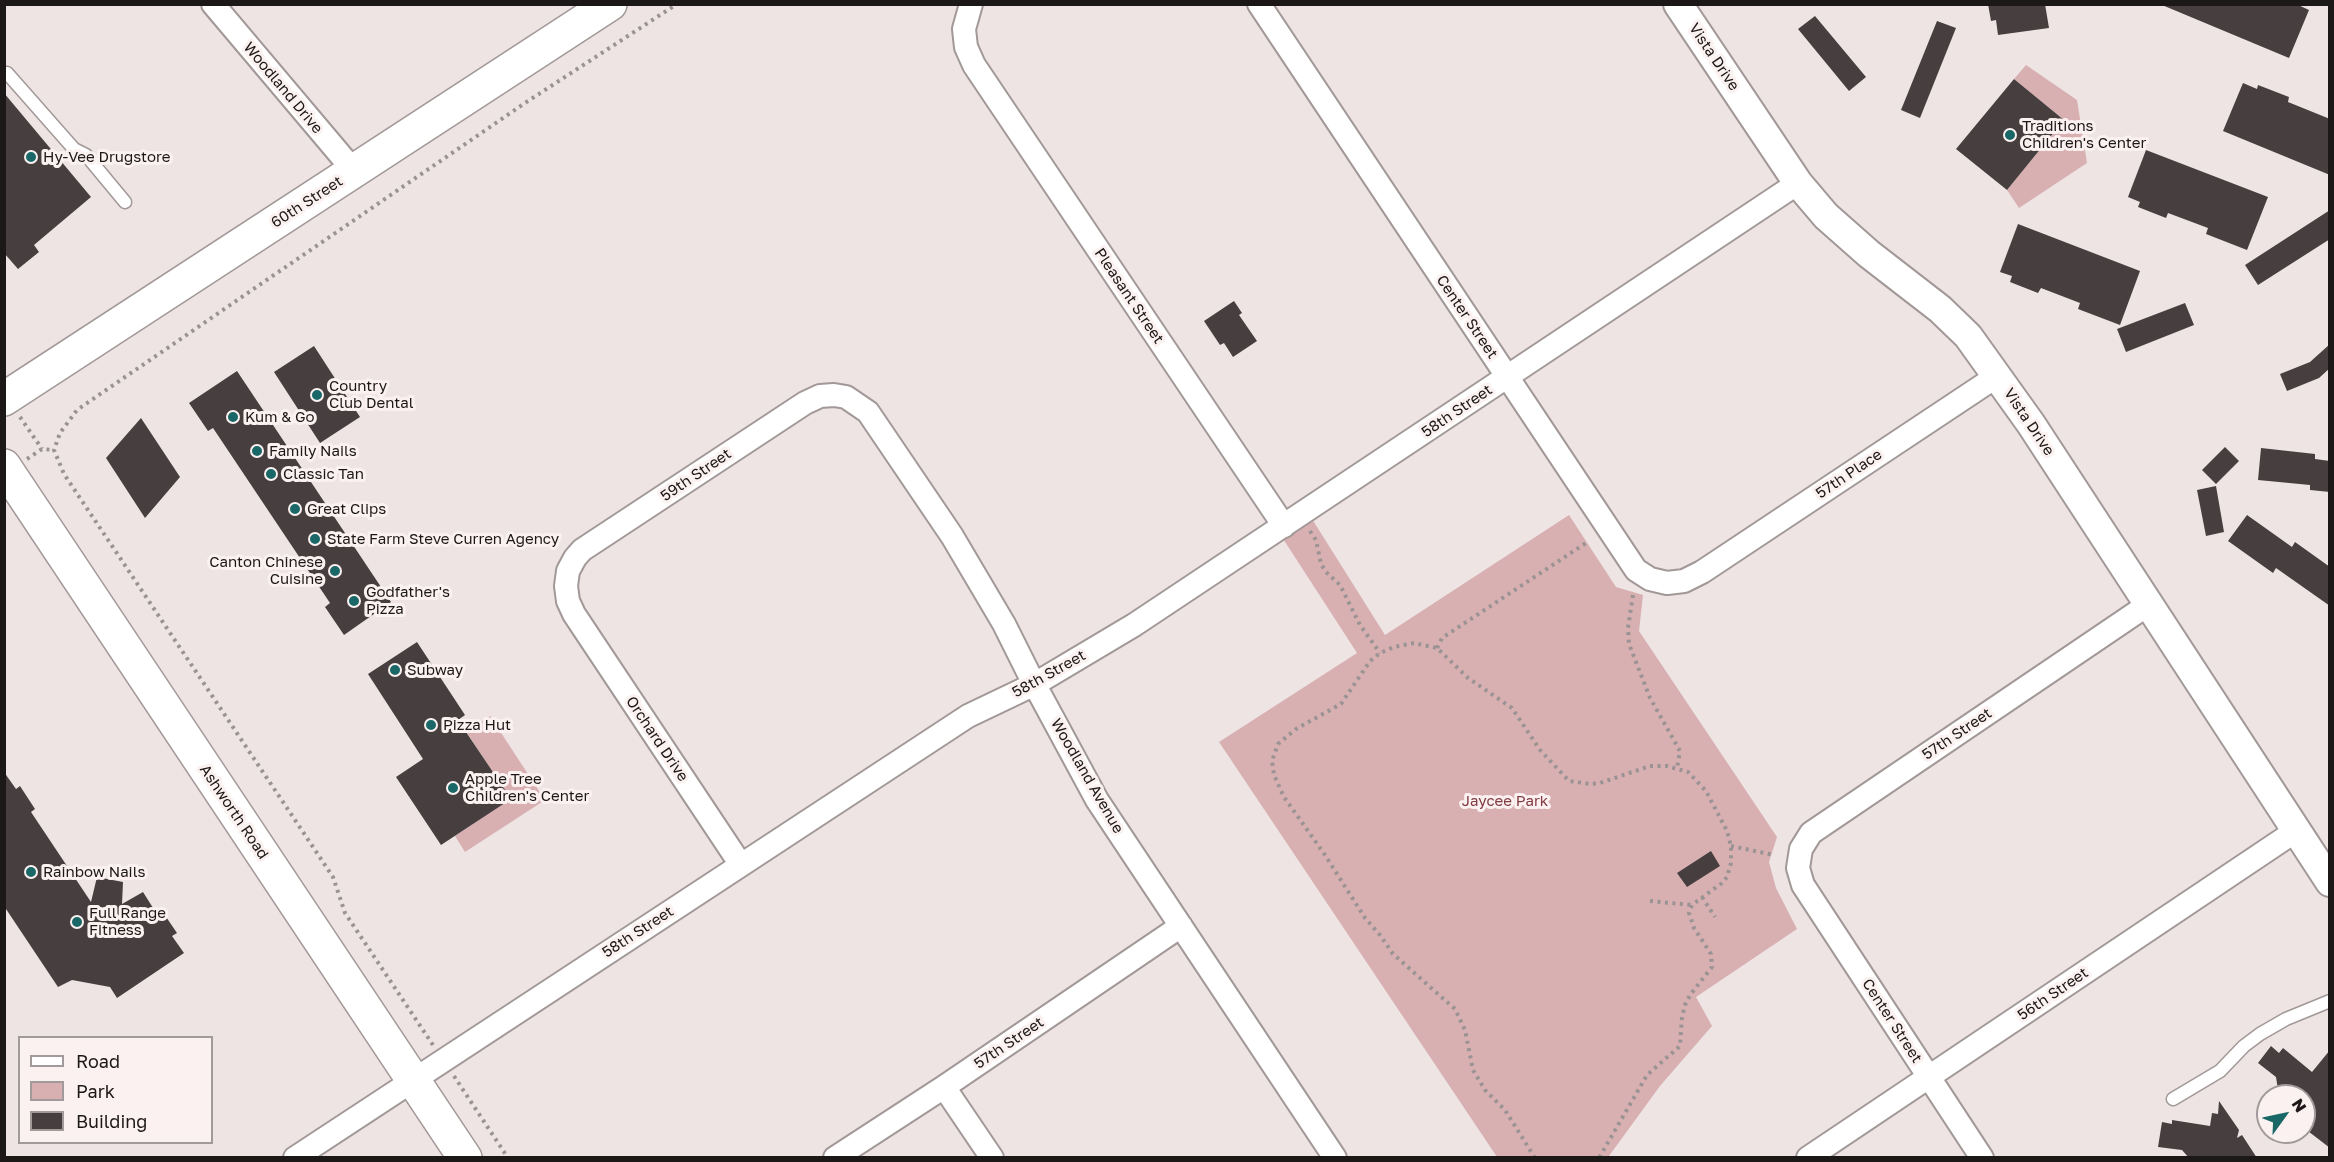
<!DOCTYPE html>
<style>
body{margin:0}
#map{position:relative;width:2334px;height:1162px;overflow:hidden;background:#eee4e4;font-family:"Golos Text",sans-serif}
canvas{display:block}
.frame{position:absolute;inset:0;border:6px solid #1c1818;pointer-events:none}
.legend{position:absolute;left:18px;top:1036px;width:195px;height:108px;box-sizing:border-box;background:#fcf1f1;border:2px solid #a29a9a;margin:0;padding:8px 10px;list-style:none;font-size:18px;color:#1c1818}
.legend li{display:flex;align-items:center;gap:12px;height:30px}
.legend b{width:30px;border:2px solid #a29a9a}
.north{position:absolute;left:2256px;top:1084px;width:60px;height:60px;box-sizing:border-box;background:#fcf1f1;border:2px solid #a29a9a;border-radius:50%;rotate:57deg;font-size:16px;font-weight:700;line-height:24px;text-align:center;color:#1c1818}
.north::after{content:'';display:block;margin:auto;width:21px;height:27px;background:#196767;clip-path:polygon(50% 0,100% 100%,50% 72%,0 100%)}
</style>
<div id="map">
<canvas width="2334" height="1162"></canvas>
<div class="frame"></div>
<ul class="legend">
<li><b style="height:8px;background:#fff"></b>Road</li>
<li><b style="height:16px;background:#d8b0b2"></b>Park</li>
<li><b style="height:16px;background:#473f3f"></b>Building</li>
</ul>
<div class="north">N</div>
</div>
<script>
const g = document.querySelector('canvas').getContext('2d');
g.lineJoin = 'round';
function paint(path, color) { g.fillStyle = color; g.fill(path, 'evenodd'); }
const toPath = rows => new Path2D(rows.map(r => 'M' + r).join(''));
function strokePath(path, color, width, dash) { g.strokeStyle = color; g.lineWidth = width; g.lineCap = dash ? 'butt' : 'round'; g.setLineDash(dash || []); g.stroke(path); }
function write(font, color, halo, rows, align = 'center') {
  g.font = font + ' "Golos Text",sans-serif'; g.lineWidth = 6; g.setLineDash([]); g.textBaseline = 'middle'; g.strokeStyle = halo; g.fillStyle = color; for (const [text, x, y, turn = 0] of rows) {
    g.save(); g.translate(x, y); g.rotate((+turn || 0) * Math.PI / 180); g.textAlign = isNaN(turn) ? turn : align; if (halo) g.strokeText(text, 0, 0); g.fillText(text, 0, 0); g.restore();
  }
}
paint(toPath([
 [2026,65,2077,100,2087,163,2019,208,2007,190,2064,120,2014,79],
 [1307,511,1385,635,1569,515,1616,587,1643,595,1639,631,1777,837,1769,862,1776,888,1797,929,1696,997,1712,1026,1660,1086,1609,1156,1611,1157,1497,1157,1219,742,1357,653,1278,531],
 [490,716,545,800,465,852,455,836,510,799,466,731]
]), '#d8b0b2');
paint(toPath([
 [1988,4,2045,4,2049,28,1998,35,1996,20,1991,21],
 [2296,4,2309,10,2289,58,2162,5],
 [1815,16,1866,77,1849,91,1798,29],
 [1937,21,1956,28,1920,118,1901,110],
 [2014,79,2064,120,2007,190,1956,149],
 [2243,83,2257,89,2258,85,2289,97,2288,102,2330,119,2330,175,2223,131],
 [4,93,91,197,34,245,39,252,18,269,4,253],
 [2146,150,2268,197,2247,250,2206,234,2208,228,2168,213,2166,218,2138,207,2140,202,2128,197],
 [2330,210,2330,239,2258,285,2245,265],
 [2018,224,2140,271,2120,325,2078,309,2080,303,2041,288,2038,293,2010,282,2012,276,2000,272],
 [1234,301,1242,313,1239,315,1257,341,1233,357,1224,343,1220,345,1204,321],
 [2185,303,2194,325,2126,352,2117,329],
 [2330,344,2330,368,2319,378,2287,391,2280,374,2310,362],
 [314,346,360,417,320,443,274,372],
 [237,371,391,602,344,635,325,607,330,603,213,428,208,431,189,403],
 [141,418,180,477,145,518,106,458],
 [2225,447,2239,461,2216,484,2202,470],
 [2261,448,2315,454,2315,459,2330,461,2330,492,2310,490,2310,485,2258,480],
 [2216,486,2224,532,2206,536,2197,490],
 [2247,515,2292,547,2295,542,2330,567,2330,606,2276,568,2273,573,2228,541],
 [417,642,465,715,458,720,511,799,441,845,396,777,423,759,368,674],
 [4,772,16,789,20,786,35,809,31,812,91,902,97,877,123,882,122,904,143,892,155,911,160,908,177,933,172,936,184,953,117,998,110,987,72,980,58,987,4,906],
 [1711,851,1720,866,1687,887,1677,873],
 [2271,1046,2279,1053,2283,1048,2312,1072,2330,1050,2330,1148,2304,1128,2304,1096,2279,1096,2276,1077,2258,1063],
 [2219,1101,2239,1130,2237,1138,2242,1135,2257,1158,2189,1158,2182,1150,2158,1147,2162,1122,2172,1124,2172,1120,2210,1126,2212,1113,2218,1114]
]), '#473f3f');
const service = toPath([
 [7,73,74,149,86,155,125,202],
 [2173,1099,2220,1071,2244,1046,2260,1034,2286,1019,2330,1001]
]);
const minor = toPath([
 [213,4,354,171],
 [971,4,964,29,966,47,974,65,1284,526],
 [1259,4,1636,570,1650,579,1667,583,1684,581,1702,572,1997,376],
 [741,865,574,614,568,601,566,586,568,571,575,558,582,550,805,403,820,396,834,395,846,397,868,412,952,536,1004,624,1030,676,1097,800,1335,1158],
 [944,1087,992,1158],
 [295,1158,968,716,1035,684,1134,625,1798,183],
 [835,1158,944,1087,1181,926],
 [1808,1158,2297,830],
 [1982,1158,1803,885,1798,868,1801,849,1811,833,2149,604]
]);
const tertiary = toPath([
 [1678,4,1798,183,1826,216,1869,254,1940,309,1968,336,2031,424,2330,882]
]);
const secondary = toPath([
 [4,399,610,4],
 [4,466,465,1158]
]);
strokePath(service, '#a29898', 15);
strokePath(minor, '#a29898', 26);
strokePath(tertiary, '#a29898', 32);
strokePath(secondary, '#a29898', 36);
strokePath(toPath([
 [20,417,42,449],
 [27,459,42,449,54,450],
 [1310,531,1316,540,1321,564,1326,572,1340,585,1360,625,1380,653],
 [1633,595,1628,628,1629,644,1650,698,1680,751,1677,768],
 [1437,648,1442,638,1589,541],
 [1731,846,1774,855],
 [1702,897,1715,917],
 [1650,901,1692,905],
 [433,1045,345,913,333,877,64,474,54,450,60,433,77,410,525,103,677,4],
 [454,1076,508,1158],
 [1535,1158,1505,1110,1485,1090,1473,1070,1465,1030,1455,1009,1393,954,1380,935,1365,918,1325,855,1284,797,1274,775,1272,761,1278,744,1296,729,1341,704,1370,661,1380,653,1394,647,1414,643,1437,648,1468,678,1512,708,1540,750,1569,781,1591,784,1600,783,1650,766,1667,766,1688,772,1706,791,1727,831,1731,846,1731,863,1727,877,1722,883,1692,905,1689,913,1694,928,1711,954,1712,967,1690,995,1685,1005,1682,1017,1680,1046,1647,1075,1599,1158]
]), '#9b9393', 4, [3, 4.5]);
strokePath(service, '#fff', 12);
strokePath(minor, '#fff', 22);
strokePath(tertiary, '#fff', 28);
strokePath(secondary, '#fff', 33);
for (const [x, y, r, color] of [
 [2010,135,6,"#196767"],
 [31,157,6,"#196767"],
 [317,395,6,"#196767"],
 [233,417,6,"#196767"],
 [257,451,6,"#196767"],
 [271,474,6,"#196767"],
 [295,509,6,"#196767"],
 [315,539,6,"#196767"],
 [335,571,6,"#196767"],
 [354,601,6,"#196767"],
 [395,670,6,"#196767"],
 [431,725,6,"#196767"],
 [453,788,6,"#196767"],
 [31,872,6,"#196767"],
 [77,922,6,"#196767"]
]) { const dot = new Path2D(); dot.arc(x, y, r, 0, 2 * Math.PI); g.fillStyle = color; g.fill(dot); strokePath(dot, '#fcf1f1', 2); }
write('15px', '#1c1818', '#fcf1f1', [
 ["Vista Drive",1714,57,56],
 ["Woodland Drive",283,88,50],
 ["60th Street",307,202,-33],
 ["Pleasant Street",1129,296,56],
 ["Center Street",1467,317,56],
 ["58th Street",1457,411,-34],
 ["Vista Drive",2029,422,56],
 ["57th Place",1849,474,-34],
 ["59th Street",696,475,-34],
 ["58th Street",1049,674,-29],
 ["57th Street",1957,734,-34],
 ["Orchard Drive",657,739,56],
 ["Woodland Avenue",1087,776,60],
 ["Ashworth Road",234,812,56],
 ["58th Street",638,932,-33],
 ["56th Street",2053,994,-34],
 ["Center Street",1892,1021,57],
 ["57th Street",1009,1043,-34]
]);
write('15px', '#1c1818', '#fcf1f1', [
 ["Traditions",2022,126],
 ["Children's Center",2022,143],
 ["Hy-Vee Drugstore",43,157],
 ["Country",329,386],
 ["Club Dental",329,403],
 ["Kum & Go",245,417],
 ["Family Nails",269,451],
 ["Classic Tan",283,474],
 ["Great Clips",307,509],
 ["State Farm Steve Curren Agency",327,539],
 ["Canton Chinese",323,562,"right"],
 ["Cuisine",323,579,"right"],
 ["Godfather's",366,592],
 ["Pizza",366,609],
 ["Subway",407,670],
 ["Pizza Hut",443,725],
 ["Apple Tree",465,779],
 ["Children's Center",465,796],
 ["Rainbow Nails",43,872],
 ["Full Range",89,913],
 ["Fitness",89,930]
], 'left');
write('15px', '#823b43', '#fcf1f1', [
 ["Jaycee Park",1505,801]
]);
</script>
